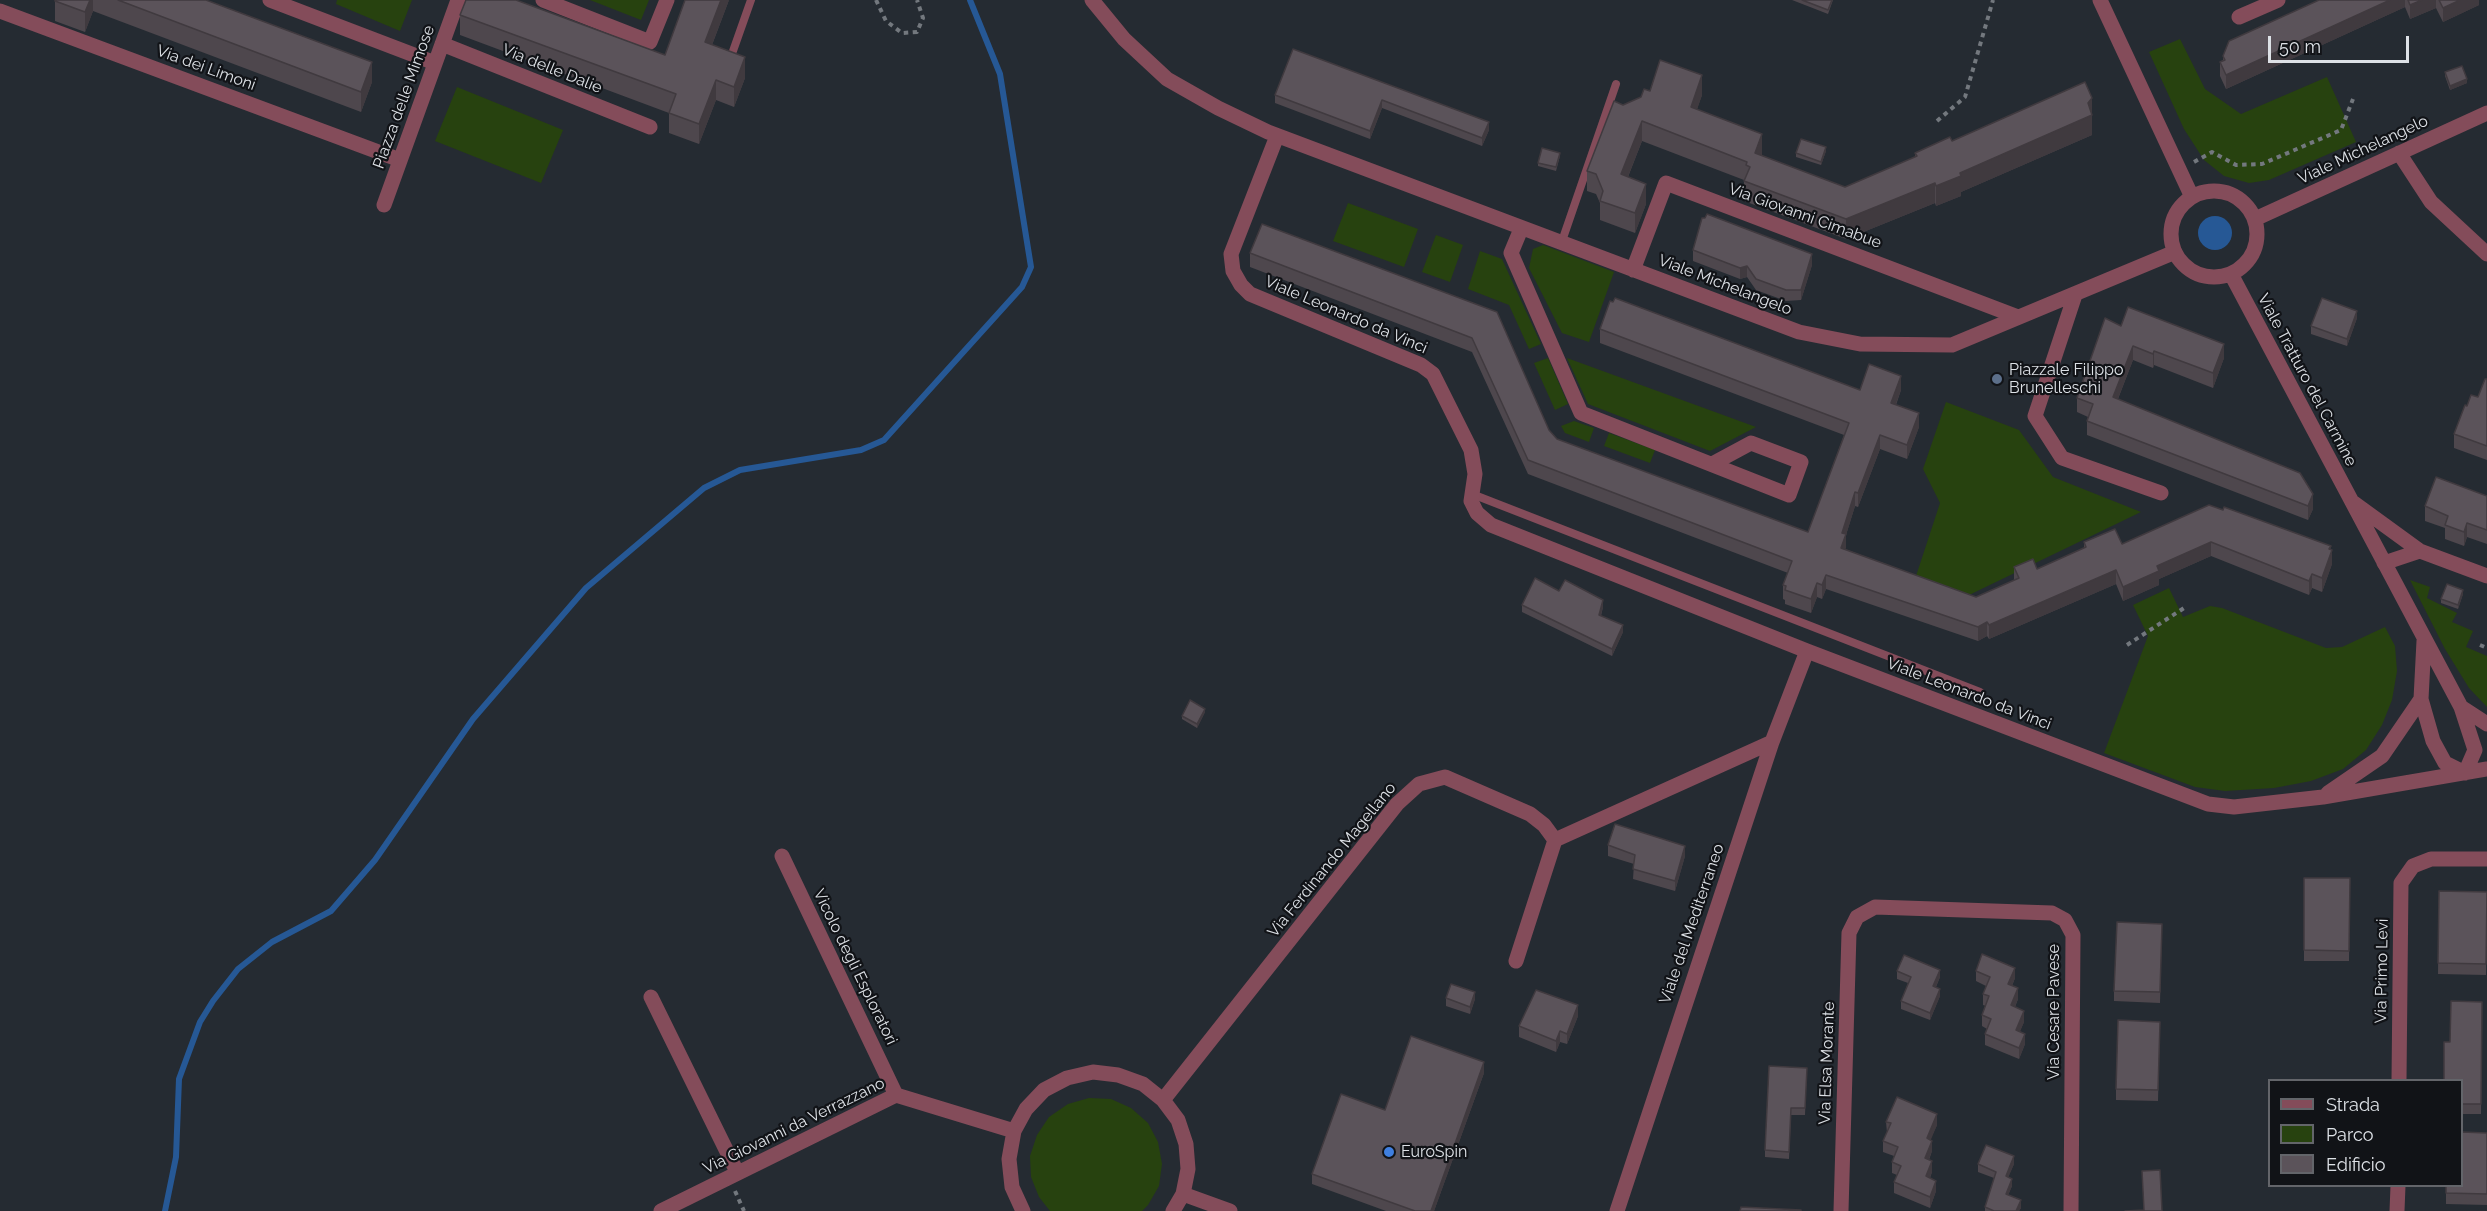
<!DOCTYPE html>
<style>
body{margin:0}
#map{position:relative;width:2487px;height:1211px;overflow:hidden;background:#252b32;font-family:Raleway,sans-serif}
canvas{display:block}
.legend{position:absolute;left:2268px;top:1079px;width:195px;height:108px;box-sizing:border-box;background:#111317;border:2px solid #63656a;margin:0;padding:8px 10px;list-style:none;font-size:18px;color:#dde1e6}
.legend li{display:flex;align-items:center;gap:12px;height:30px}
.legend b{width:30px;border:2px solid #63656a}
.scale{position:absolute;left:2268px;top:36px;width:141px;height:27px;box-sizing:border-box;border:3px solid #dde1e6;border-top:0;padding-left:8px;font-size:18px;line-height:21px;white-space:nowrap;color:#dde1e6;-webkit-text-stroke:4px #111317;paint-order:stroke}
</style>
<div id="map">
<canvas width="2487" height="1211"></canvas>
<ul class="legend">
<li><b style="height:8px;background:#844c5a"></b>Strada</li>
<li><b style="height:16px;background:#27420f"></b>Parco</li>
<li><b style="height:16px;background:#5b535a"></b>Edificio</li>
</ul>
<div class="scale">50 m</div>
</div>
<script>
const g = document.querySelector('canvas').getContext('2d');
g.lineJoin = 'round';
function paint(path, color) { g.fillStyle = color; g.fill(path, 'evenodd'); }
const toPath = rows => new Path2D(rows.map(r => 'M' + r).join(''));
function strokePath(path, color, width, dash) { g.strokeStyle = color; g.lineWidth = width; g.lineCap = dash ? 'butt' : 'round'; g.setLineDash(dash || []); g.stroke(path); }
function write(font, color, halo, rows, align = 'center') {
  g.font = font + ' Raleway,sans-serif'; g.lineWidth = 4.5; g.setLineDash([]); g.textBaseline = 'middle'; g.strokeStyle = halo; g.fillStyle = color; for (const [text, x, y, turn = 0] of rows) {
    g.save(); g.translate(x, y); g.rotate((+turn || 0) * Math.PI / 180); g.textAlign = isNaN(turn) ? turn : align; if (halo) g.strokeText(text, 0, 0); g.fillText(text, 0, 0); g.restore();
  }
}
paint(toPath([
 [337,0,412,0,400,31,336,4],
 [590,0,649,0,641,20],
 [2180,39,2205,89,2241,114,2327,77,2356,142,2269,180,2249,183,2224,176,2204,160,2184,129,2149,52],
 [457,87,563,130,541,183,435,141],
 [1348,203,1418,229,1404,267,1333,241],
 [1436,235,1463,245,1450,282,1422,272],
 [1543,245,1614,272,1589,342,1562,333,1529,268,1533,249],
 [1480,251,1502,259,1541,344,1529,349,1509,305,1468,289],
 [1548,358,1568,404,1555,410,1534,363],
 [1567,358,1756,427,1710,451,1588,404],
 [1946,402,2019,430,2053,477,2141,512,1967,596,1916,576,1940,503,1923,469],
 [1574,421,1594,428,1589,442,1565,433,1561,426],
 [1609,433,1655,450,1650,463,1604,446],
 [2410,580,2430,587,2427,598,2457,613,2452,622,2473,631,2466,647,2487,656,2487,707,2469,688,2445,649],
 [2169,588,2183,617,2210,606,2222,608,2326,648,2342,647,2385,627,2395,646,2397,671,2392,700,2382,725,2366,750,2343,769,2311,781,2274,788,2225,791,2195,787,2104,753,2148,636,2133,605],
 [1089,1098,1111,1099,1131,1108,1148,1123,1158,1142,1162,1164,1159,1186,1148,1205,1142,1211,1050,1211,1039,1197,1031,1177,1030,1156,1037,1135,1049,1117,1068,1104]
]), '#27420f');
paint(toPath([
 '2198 233a17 17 0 1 1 34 0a17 17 0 1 1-34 0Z'
]), '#265895');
strokePath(toPath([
 [165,1211,176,1157,179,1079,200,1022,213,1001,238,969,272,942,331,911,375,860,473,719,586,588,704,488,740,470,861,450,884,440,1022,287,1031,267,1000,74,970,0]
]), '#265895', 6);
strokePath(toPath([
 [876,0,886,21,902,33,917,32,923,18,917,0],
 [1937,121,1965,97,1993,0],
 [2194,162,2212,152,2236,165,2262,164,2341,130,2353,99],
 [2127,645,2184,608],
 [2480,645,2487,648],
 [735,1191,744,1211]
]), '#73787e', 4, [4.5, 4.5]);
strokePath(toPath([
 [733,51,751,0],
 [1561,244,1616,84],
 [1472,494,1980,692]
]), '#844c5a', 8);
strokePath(toPath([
 [270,0,435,63],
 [543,0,650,42,667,0],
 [1092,0,1124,39,1167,79,1218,108,1268,132,1799,332,1860,344,1952,345,2175,252],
 [2100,0,2192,197],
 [0,11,400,160],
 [2239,17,2278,0],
 [442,44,650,127],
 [1277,136,1231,254,1233,271,1241,285,1250,294,1421,365,1433,374,1471,450,1475,474,1471,501,1477,513,1491,525,1807,651,2208,804,2234,807,2323,797,2487,769],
 [2399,153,2431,202,2487,254],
 '2171 234a43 43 0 1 1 86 0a43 43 0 1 1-86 0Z',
 [384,205,458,0],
 [2255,219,2487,113],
 [1521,229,1511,253,1581,413,1789,495,1801,462,1751,443,1712,464],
 [1633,270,1666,183,2018,317],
 [2231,274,2461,707,2475,750,2465,773],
 [2075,295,2035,416,2062,458,2161,493],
 [2354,503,2420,551,2487,576],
 [2384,563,2420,551],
 [2424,641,2421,699,2433,741,2445,763,2465,773],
 [2461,707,2487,724],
 [2328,793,2382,756,2421,699],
 [782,856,896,1095],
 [1516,961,1555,840],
 [651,997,737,1172],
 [2399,1080,2401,883,2413,866,2431,859,2487,859],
 [1163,1100,1397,804,1419,784,1445,777,1530,814,1544,825,1555,840,1772,742],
 [1183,1194,1230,1211],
 [661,1211,896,1095,1014,1131],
 [1023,1211,1012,1187,1009,1159,1014,1131,1026,1109,1044,1090,1067,1078,1093,1072,1118,1075,1143,1084,1163,1100,1178,1120,1186,1144,1188,1169,1183,1194,1173,1211],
 [1617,1211,1772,742,1807,651],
 [1841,1211,1849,933,1857,917,1875,907,2052,913,2065,920,2073,935,2071,1211],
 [2397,1211,2398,1186]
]), '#844c5a', 15);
paint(toPath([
 [55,0,206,0,372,82,361,112,93,11,85,32,55,21],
 [729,0,712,45,745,78,734,107,716,100,699,144,669,133,669,113,460,35,460,15,665,55],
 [1792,0,1833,0,1828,14],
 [2319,0,2479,0,2479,5,2443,22,2436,8,2410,19,2405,7,2226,89,2220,76,2220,62,2223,60,2223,56],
 [1293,49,1489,130,1482,146,1382,108,1370,139,1275,103,1275,95],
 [2445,72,2467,83,2450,90,2445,76],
 [1650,91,1702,95,1697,109,1762,154,1762,156,1845,187,1915,157,1915,153,1952,141,2092,113,2092,135,1961,192,1961,196,1936,206,1935,203,1846,239,1744,201,1744,180,1642,141,1628,177,1646,204,1635,233,1600,220,1600,203,1596,194,1587,191,1587,171,1623,105,1641,97],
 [1826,151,1821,165,1796,157,1796,153],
 [1560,156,1556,171,1538,166,1538,163],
 [1693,250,1812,265,1801,300,1786,301,1756,290,1747,277,1740,279,1693,261],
 [1250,253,1497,312,1549,430,1557,439,1808,532,1844,435,1600,343,1600,329,1860,390,1901,390,1896,405,1919,427,1907,459,1880,449,1858,507,1855,506,1846,535,1845,549,1976,597,2014,580,2014,567,2037,569,2084,548,2084,542,2122,544,2209,505,2331,550,2332,564,2322,592,2312,588,2309,595,2211,556,2159,579,2159,585,2123,601,2116,584,1989,639,1987,636,1978,641,1826,589,1822,599,1817,597,1811,613,1785,604,1785,600,1783,599,1783,585,1788,573,1528,474,1472,352,1250,267],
 [2357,318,2347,346,2311,334,2311,326],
 [2121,326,2224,358,2213,388,2154,365,2153,368,2133,360,2118,399,2313,509,2308,520,2087,435,2087,421,2088,417,2077,412,2077,398],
 [2487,379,2487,460,2454,448,2454,434,2467,406,2478,397],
 [2487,496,2487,544,2467,537,2464,546,2445,539,2445,528,2425,521,2425,506],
 [1559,591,1603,607,1601,616,1623,632,1612,656,1522,612,1522,605],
 [2463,594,2458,609,2441,603,2441,599],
 [1205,712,1197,728,1182,719,1182,716],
 [1608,845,1685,856,1675,891,1633,879,1634,864,1608,856],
 [2304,878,2350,878,2349,961,2304,961],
 [2439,891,2487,892,2486,975,2438,974],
 [2162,924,2160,1003,2114,1001,2114,991],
 [1897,971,1940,977,1936,987,1940,996,1930,1020,1901,1009,1901,1001,1908,983,1897,979],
 [1976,971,2015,978,2012,986,2018,999,2015,1007,2024,1022,2020,1031,2025,1044,2019,1059,1985,1045,1985,1034,1987,1029,1982,1026,1982,1015,1986,1006,1983,1005,1983,994,1986,986,1976,981],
 [1446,998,1475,999,1470,1014,1446,1006],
 [2482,1002,2481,1114,2462,1114,2462,1080,2450,1042],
 [1578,1016,1567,1044,1560,1042,1556,1052,1519,1037,1519,1026],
 [2160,1022,2158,1101,2116,1100,2116,1089],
 [1807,1068,1805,1115,1791,1115,1789,1159,1765,1157,1765,1150],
 [1484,1073,1434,1211,1386,1211,1312,1184,1312,1174,1385,1110],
 [1886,1122,1937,1125,1930,1140,1932,1151,1929,1160,1932,1172,1930,1178,1936,1191,1930,1208,1894,1193,1894,1182,1897,1175,1892,1173,1892,1162,1894,1156,1883,1152,1883,1141,1887,1133],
 [2487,1133,2487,1205,2446,1204,2446,1185],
 [1978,1164,2014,1164,2008,1177,2012,1186,2008,1195,2021,1208,2019,1211,1985,1211,1985,1207,1994,1178,1978,1172]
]), '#4e474d');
paint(toPath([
 [90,0,93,0,93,11,85,32,85,12],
 [721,0,729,0,705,63,705,42],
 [2390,0,2405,0,2405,7,2226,89,2226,75],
 [2422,0,2436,0,2436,8,2410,19,2410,5],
 [2460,0,2479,0,2479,5,2443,22,2443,8],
 [745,57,745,78,734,107,734,87],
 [372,62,372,82,361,112,361,92],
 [1702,75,1702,95,1691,127,1691,107],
 [2467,79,2467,83,2450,90,2450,86],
 [716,80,716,100,699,144,699,124],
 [2092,98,2092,135,1961,192,1961,196,1936,206,1936,186,1960,173,2088,103],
 [1382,100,1382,108,1370,139,1370,131],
 [1642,121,1642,141,1621,194,1621,174],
 [1489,122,1489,130,1482,146,1482,138],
 [1762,134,1762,154,1755,173,1755,153],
 [1826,147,1826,151,1821,165,1821,162],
 [1935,183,1935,203,1846,239,1846,219],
 [1646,184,1646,204,1635,233,1635,213],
 [1812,254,1812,265,1801,300,1801,290],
 [1747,266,1747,277,1740,279,1740,268],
 [2357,311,2357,318,2347,346,2347,339],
 [2224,344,2224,358,2213,388,2213,373],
 [2133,346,2133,360,2113,411,2113,397],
 [2154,351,2154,365,2153,368,2153,354],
 [1901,376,1901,390,1891,417,1891,403],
 [1919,413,1919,427,1907,459,1907,445],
 [1880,435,1880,449,1858,507,1858,493],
 [1855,492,1855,506,1846,535,1846,548,1841,562,1842,533],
 [2313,494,2313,509,2308,520,2308,506],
 [2467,523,2467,537,2464,546,2464,532],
 [2211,542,2211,556,2159,579,2159,585,2123,601,2123,587,2157,566],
 [2331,546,2331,554,2332,550,2332,564,2322,592,2322,578],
 [2116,570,2116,584,1989,639,1989,625],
 [2312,574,2312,588,2309,595,2309,581],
 [1826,575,1826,589,1822,599,1822,585],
 [1817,583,1817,597,1811,613,1811,599],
 [2463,590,2463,594,2458,609,2458,605],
 [1603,600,1603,607,1599,621,1599,615],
 [1987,622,1987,636,1978,641,1978,627],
 [1623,625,1623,632,1612,656,1612,649],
 [1205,709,1205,712,1197,728,1197,724],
 [1685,846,1685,856,1675,891,1675,881],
 [2015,968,2015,978,2008,995,2008,984],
 [1940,970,1940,977,1933,993,1933,986],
 [2018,988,2018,999,2011,1016,2011,1005],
 [1940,989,1940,996,1930,1020,1930,1013],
 [1475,992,1475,999,1470,1014,1470,1007],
 [1578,1005,1578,1016,1567,1044,1567,1034],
 [2024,1011,2024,1022,2016,1041,2016,1030],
 [1560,1031,1560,1042,1556,1052,1556,1041],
 [2025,1034,2025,1044,2019,1059,2019,1048],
 [1484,1062,1484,1073,1434,1211,1431,1211],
 [1937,1114,1937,1125,1927,1149,1927,1138],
 [1932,1141,1932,1151,1925,1169,1925,1158],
 [2014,1156,2014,1164,2006,1183,2006,1176],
 [1932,1161,1932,1172,1926,1187,1926,1176],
 [2012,1179,2012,1186,2006,1201,2006,1194],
 [1936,1181,1936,1191,1930,1208,1930,1197],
 [2021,1200,2021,1208,2019,1211,2016,1211]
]), '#403a3f');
const building = toPath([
 [55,0,90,0,85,12,55,1,55,0],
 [118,0,206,0,372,62,361,92,118,0],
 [466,0,516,0,665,55,685,0,721,0,705,42,745,57,734,87,716,80,699,124,669,113,676,94,460,15,466,0],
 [1802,0,1832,0,1828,10,1802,0],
 [2319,0,2390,0,2226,75,2220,62,2225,60,2223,56,2229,41,2319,0],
 [2408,0,2422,0,2410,5,2408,0],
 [2439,0,2460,0,2443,8,2439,0],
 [1293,49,1489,122,1482,138,1382,100,1370,131,1275,95,1293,49],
 [1660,60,1702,75,1691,107,1762,134,1755,153,1845,187,1917,156,1915,153,1950,137,1952,141,2085,82,2092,98,2088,103,2092,115,1960,173,1961,176,1936,186,1935,183,1846,219,1744,181,1750,167,1746,165,1747,162,1642,121,1621,174,1646,184,1635,213,1600,201,1603,191,1596,174,1587,171,1614,101,1623,105,1641,97,1644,89,1650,91,1660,60],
 [2462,66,2467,79,2450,86,2445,72,2462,66],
 [1801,139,1826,147,1821,162,1796,153,1801,139],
 [1542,148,1560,153,1556,167,1538,163,1542,148],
 [1707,214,1812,254,1801,290,1786,290,1756,279,1747,266,1740,268,1693,250,1702,218,1705,218,1707,214],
 [1262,224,1497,312,1549,430,1557,439,1808,532,1849,423,1600,329,1610,301,1613,302,1615,298,1860,390,1869,364,1901,376,1891,403,1919,413,1907,445,1880,435,1858,493,1855,492,1842,533,1846,534,1841,548,1976,597,2019,578,2014,567,2033,559,2037,569,2086,547,2084,542,2115,529,2122,544,2209,505,2223,510,2224,507,2331,546,2329,549,2332,550,2322,578,2312,574,2309,581,2211,542,2157,566,2159,571,2123,587,2116,570,1989,625,1987,622,1978,627,1826,575,1822,585,1817,583,1811,599,1785,590,1786,586,1783,585,1792,561,1528,460,1472,338,1250,253,1262,224],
 [2322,298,2357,311,2347,339,2311,326,2322,298],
 [2128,307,2224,344,2213,373,2154,351,2153,354,2133,346,2113,397,2300,473,2313,494,2308,506,2087,421,2093,404,2077,398,2105,318,2121,326,2128,307],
 [2485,379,2487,379,2487,446,2454,434,2465,405,2467,406,2471,395,2478,397,2485,379],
 [2436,477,2487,496,2487,530,2467,523,2464,532,2445,525,2448,516,2425,506,2436,477],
 [1535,578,1559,591,1565,580,1603,600,1599,615,1623,625,1612,649,1522,605,1535,578],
 [2447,584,2463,590,2458,605,2441,599,2447,584],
 [1190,700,1205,709,1197,724,1182,716,1190,700],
 [1615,824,1685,846,1675,881,1633,869,1635,855,1608,845,1615,824],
 [2304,878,2350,878,2349,951,2304,950,2304,878],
 [2439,891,2487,892,2486,964,2438,963,2439,891],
 [2117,922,2162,924,2160,992,2114,991,2117,922],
 [1982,954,2015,968,2008,984,2018,988,2011,1005,2024,1011,2016,1030,2025,1034,2019,1048,1985,1034,1991,1019,1982,1015,1989,996,1983,994,1990,977,1976,971,1982,954],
 [1904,955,1940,970,1933,986,1940,989,1930,1013,1901,1001,1911,977,1897,971,1904,955],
 [1451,984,1475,992,1470,1007,1446,998,1451,984],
 [1536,990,1578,1005,1567,1034,1560,1031,1556,1041,1519,1026,1536,990],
 [2451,1001,2482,1002,2481,1104,2462,1104,2462,1080,2444,1080,2444,1042,2450,1042,2451,1001],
 [2118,1020,2160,1022,2158,1090,2116,1089,2118,1020],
 [1411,1036,1484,1062,1431,1211,1415,1211,1312,1174,1341,1094,1385,1110,1411,1036],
 [1769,1066,1807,1068,1805,1108,1791,1108,1789,1152,1765,1150,1769,1066],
 [1897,1097,1937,1114,1927,1138,1932,1141,1925,1158,1932,1161,1926,1176,1936,1181,1930,1197,1894,1182,1901,1166,1892,1162,1898,1147,1883,1141,1891,1123,1886,1122,1897,1097],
 [2462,1132,2487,1133,2487,1194,2446,1193,2446,1185,2462,1185,2462,1132],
 [1986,1145,2014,1156,2006,1176,2012,1179,2006,1194,2021,1200,2016,1211,1994,1211,1985,1207,1996,1172,1978,1164,1986,1145],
 [2160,1170,2162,1211,2125,1211,2144,1210,2142,1171,2160,1170],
 [1741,1207,1801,1210,1801,1211,1740,1211,1741,1207]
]);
paint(building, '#5b535a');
strokePath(building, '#403a3f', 1.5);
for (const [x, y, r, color] of [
 [1997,379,6,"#5c6f8a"],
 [1389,1152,6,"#3f7fe0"]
]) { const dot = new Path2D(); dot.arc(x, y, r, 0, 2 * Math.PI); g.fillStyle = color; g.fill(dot); strokePath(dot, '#111317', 2); }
write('16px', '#dde1e6', '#111317', [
 ["Via dei Limoni",206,68,20],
 ["Via delle Dalie",552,69,22],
 ["Piazza delle Mimose",404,97,-70],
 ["Viale Michelangelo",2363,150,-25],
 ["Via Giovanni Cimabue",1805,216,20],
 ["Viale Michelangelo",1725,285,21],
 ["Viale Leonardo da Vinci",1346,315,23],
 ["Viale Tratturo del Carmine",2307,380,62],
 ["Viale Leonardo da Vinci",1969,694,21],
 ["Via Ferdinando Magellano",1332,860,-51],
 ["Viale del Mediterraneo",1692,924,-71],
 ["Vicolo degli Esploratori",855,967,64],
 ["Via Primo Levi",2382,971,-89],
 ["Via Cesare Pavese",2054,1012,-90],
 ["Via Elsa Morante",1827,1063,-88],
 ["Via Giovanni da Verrazzano",794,1126,-26]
]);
write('16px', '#dde1e6', '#111317', [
 ["Piazzale Filippo",2009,370],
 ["Brunelleschi",2009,388],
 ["EuroSpin",1401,1152]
], 'left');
</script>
